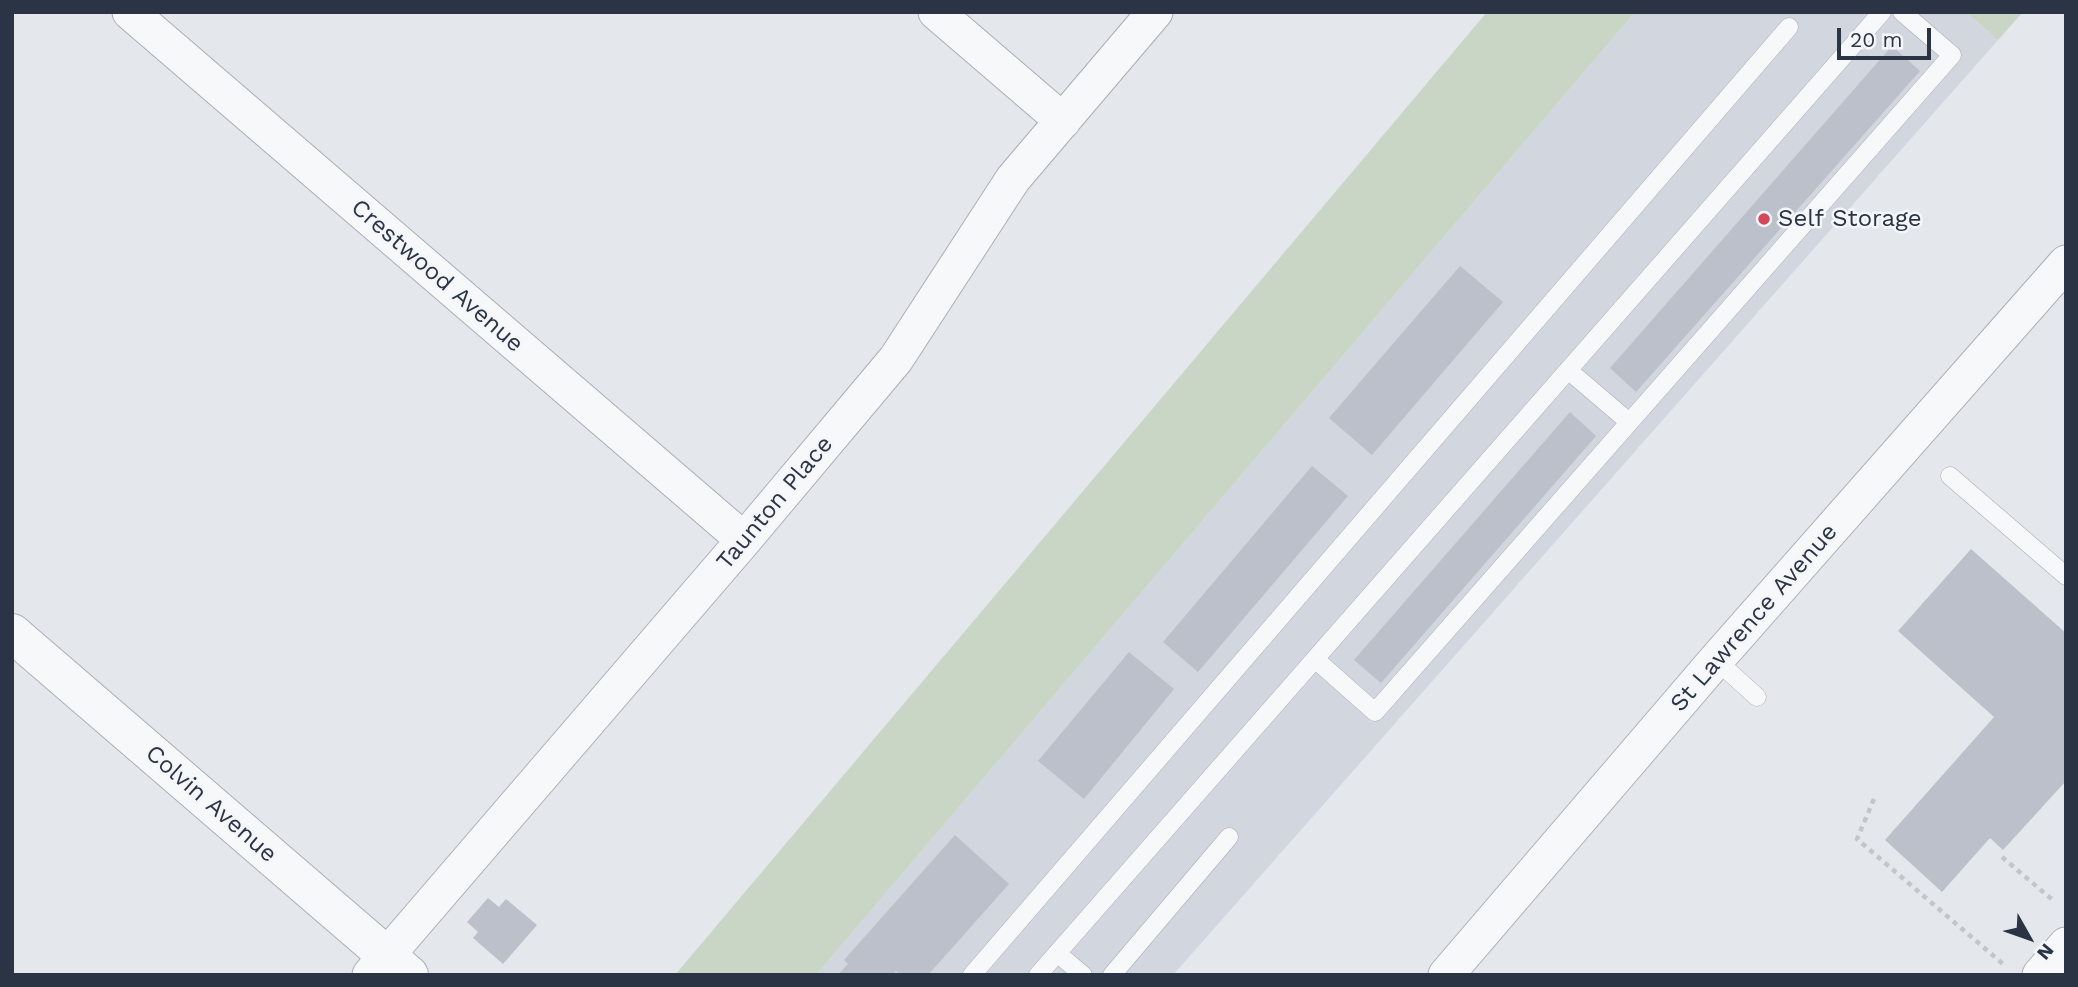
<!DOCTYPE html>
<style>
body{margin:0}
#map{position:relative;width:2078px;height:987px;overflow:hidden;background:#e4e7ec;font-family:"Work Sans",sans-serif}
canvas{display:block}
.frame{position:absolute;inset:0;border:14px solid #2b3445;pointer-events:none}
.north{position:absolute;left:1994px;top:903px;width:70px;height:70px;-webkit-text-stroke:5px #f4f6f9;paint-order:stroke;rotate:130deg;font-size:19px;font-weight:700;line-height:28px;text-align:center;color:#2b3445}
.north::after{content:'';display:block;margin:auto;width:24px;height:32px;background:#2b3445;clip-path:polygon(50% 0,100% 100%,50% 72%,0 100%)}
.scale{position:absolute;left:1837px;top:28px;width:94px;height:32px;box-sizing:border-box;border:4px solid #2b3445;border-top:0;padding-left:9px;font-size:21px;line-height:24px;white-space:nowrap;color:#2b3445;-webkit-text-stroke:5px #f4f6f9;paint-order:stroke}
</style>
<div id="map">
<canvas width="2078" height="987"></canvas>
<div class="frame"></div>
<div class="north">N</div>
<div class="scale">20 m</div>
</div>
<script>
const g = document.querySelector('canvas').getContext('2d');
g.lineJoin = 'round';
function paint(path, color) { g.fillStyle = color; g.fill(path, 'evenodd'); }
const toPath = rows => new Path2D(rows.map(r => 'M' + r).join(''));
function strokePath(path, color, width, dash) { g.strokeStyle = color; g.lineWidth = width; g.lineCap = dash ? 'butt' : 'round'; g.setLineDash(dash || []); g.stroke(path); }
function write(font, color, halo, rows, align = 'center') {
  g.font = font + ' "Work Sans",sans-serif'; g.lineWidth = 5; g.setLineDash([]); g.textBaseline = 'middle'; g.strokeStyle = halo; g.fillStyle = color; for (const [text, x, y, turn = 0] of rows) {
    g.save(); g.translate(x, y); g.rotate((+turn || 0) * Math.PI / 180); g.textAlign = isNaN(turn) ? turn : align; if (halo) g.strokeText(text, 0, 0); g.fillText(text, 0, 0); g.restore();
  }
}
paint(toPath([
 [1635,12,1966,12,1998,40,1173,975,816,975]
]), '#d2d6de');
paint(toPath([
 [1487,12,1635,12,816,975,675,975],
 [1966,12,2023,12,1998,40]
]), '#c9d6c5');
paint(toPath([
 [1892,46,1920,71,1636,392,1610,368],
 [1460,266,1503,302,1372,455,1329,418],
 [1570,412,1596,436,1381,683,1354,660],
 [1312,466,1348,496,1198,672,1163,642],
 [1971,549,2066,633,2066,781,2003,850,1990,838,1942,892,1885,840,1994,717,1898,631],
 [1129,652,1174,689,1084,799,1038,761],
 [955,835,1009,884,928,975,901,975,896,971,893,975,838,975,848,964,844,960],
 [488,898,499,907,506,899,537,925,503,964,473,938,478,932,467,922]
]), '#bbc0ca');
const service = toPath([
 [1568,370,1629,422],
 [1950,476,2066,576],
 [1315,659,1375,712,1952,55,1902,12],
 [1716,660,1757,697],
 [1057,953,1083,975],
 [972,975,1789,27],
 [1038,975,1882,12],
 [1112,975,1229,837]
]);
const minor = toPath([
 [130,12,744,540],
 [936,12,1063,121],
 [370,975,744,540,896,359,1013,179,1155,12],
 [1446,975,1716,660,2066,263],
 [2040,975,2066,945]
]);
const tertiary = toPath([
 [12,633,409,975]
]);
strokePath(service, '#a9aeb7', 19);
strokePath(minor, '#a9aeb7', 37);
strokePath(tertiary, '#a9aeb7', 40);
strokePath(toPath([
 [1874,799,1857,839,2003,964],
 [2002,857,2055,902]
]), '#c2c5cb', 4.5, [5, 5]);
strokePath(service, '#f7f8fa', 18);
strokePath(minor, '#f7f8fa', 35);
strokePath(tertiary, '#f7f8fa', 38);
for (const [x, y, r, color] of [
 [1764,219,7,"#d1495b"]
]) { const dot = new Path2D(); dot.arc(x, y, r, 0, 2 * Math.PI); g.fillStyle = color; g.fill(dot); strokePath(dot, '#f4f6f9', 2.5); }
write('24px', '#2b3445', '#f4f6f9', [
 ["Self Storage",1778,219]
], 'left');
write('24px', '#2b3445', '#f4f6f9', [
 ["Crestwood Avenue",437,276,41],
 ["Taunton Place",775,503,-50],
 ["St Lawrence Avenue",1754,618,-49],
 ["Colvin Avenue",211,804,41]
]);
</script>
